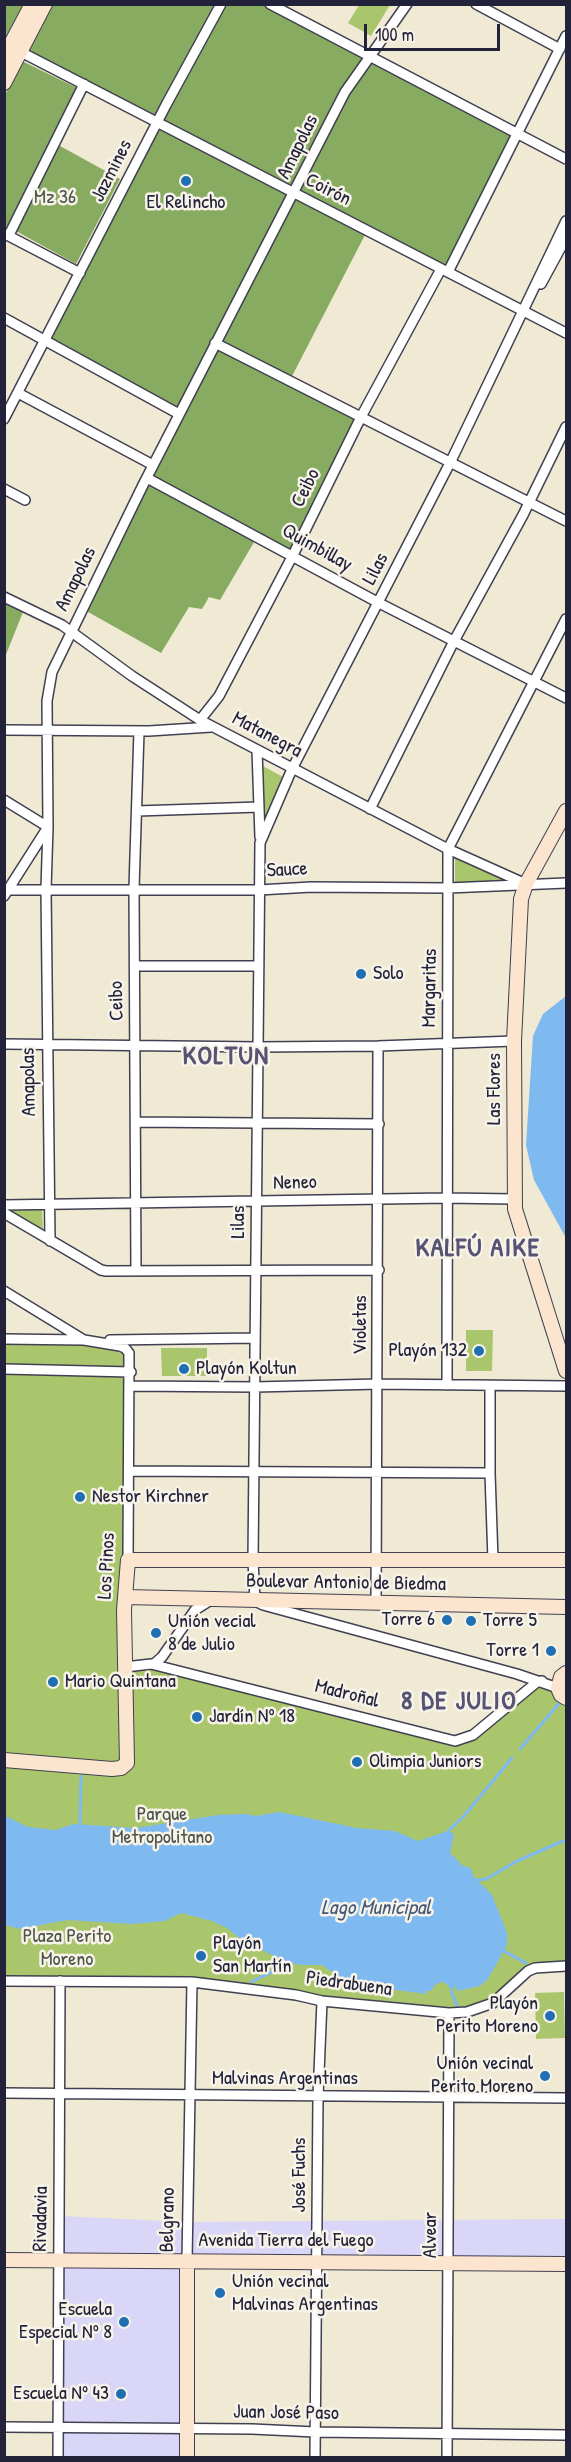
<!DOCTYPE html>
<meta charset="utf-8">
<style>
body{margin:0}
#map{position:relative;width:571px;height:2462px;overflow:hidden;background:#f0e9d3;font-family:"Patrick Hand",sans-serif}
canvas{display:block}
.frame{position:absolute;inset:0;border:6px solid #22223b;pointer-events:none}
.scale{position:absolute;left:364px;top:24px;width:136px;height:27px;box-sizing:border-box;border:3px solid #22223b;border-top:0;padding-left:8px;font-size:18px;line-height:21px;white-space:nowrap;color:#22223b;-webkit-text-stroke:4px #f7f3e8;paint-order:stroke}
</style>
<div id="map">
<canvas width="571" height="2462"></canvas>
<div class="frame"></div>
<div class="scale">100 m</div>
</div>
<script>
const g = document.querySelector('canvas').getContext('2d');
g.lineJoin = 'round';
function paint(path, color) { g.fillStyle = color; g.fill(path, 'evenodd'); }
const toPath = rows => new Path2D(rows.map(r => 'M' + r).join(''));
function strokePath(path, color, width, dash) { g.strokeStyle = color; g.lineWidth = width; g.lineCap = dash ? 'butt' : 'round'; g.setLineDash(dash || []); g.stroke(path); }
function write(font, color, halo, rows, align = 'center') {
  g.font = font + ' "Patrick Hand",sans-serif'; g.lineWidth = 5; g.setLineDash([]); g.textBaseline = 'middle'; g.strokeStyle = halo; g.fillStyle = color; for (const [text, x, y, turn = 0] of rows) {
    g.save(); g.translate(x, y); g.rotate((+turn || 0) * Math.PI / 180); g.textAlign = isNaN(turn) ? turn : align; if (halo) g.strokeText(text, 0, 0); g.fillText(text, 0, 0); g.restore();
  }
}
paint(toPath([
 [60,2216,188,2222,566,2219,566,2264,188,2260,187,2457,58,2458]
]), '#dad6f7');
paint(toPath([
 [359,5,390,5,371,36,348,23],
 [261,765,283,777,264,823],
 [455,854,515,881,455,884],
 [5,1209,42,1209,43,1232],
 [466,1330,493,1330,492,1371,466,1371],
 [5,1339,84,1340,125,1348,125,1667,151,1664,464,1739,537,1682,566,1698,566,1966,535,1968,493,2003,449,2013,192,1982,5,1981],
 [161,1348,207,1348,207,1376,162,1376],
 [564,1992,565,2038,536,2039,535,1993]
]), '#aac66c');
paint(toPath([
 [4,5,270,5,517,134,448,272,367,231,290,380,362,415,293,555,257,537,220,600,209,597,202,609,189,607,161,653,81,608,179,414,44,340,157,122,5,44],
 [22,61,77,88,51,141,120,179,76,264,5,225,4,97],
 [5,597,25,607,5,657]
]), '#87ab60');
paint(toPath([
 [566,996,566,1238,534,1180,526,1145,533,1036,543,1014],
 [279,1812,357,1828,395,1831,418,1841,448,1831,454,1834,450,1853,463,1866,471,1868,473,1876,492,1895,507,1933,507,1945,488,1979,480,1986,457,1991,456,1986,451,1990,447,1984,442,1982,436,1984,431,1991,426,1991,427,1994,349,1984,322,1965,300,1965,282,1960,242,1940,227,1928,212,1921,181,1913,165,1921,132,1924,67,1920,20,1929,5,1925,5,1816,28,1827,56,1830,73,1824,136,1828,218,1815,246,1814,256,1816]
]), '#7eb9f0');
strokePath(toPath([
 [520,1749,561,1701],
 [80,1824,81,1776],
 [448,1831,463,1817,512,1758],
 [477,1880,486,1879,517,1861,563,1841],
 [502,1950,526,1963],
 [251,1982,272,1972,276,1957],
 [451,1990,458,2008]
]), '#7eb9f0', 3);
const street = toPath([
 [270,4,566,159],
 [476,4,560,49],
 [17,50,566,333],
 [5,234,80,273],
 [9,235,84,84],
 [448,272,566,36],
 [541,284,566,238],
 [4,318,179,414],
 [215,343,566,521],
 [18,393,153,465],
 [4,419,166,105,221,4],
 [147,478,379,603,566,698],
 [4,489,25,500],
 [4,597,62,625,132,676,200,720,448,849,526,884],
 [200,720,219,696,293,555,362,415,441,269],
 [4,730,149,731,211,727],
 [257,750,260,837],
 [4,800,48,827,4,896],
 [370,809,454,641,523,515,566,427],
 [137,811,259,807],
 [8,890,259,890,311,887,448,888,566,883],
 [135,966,259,966],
 [4,1044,259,1047,378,1046,514,1041],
 [136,1122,379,1124],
 [4,1205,446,1198,514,1199],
 [4,1213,101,1270,106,1271,379,1270],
 [50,1241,46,889,48,827,47,701,52,672,143,485,345,92,407,4],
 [136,1271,134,888,139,731],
 [4,1291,84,1340,120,1346,125,1348,129,1353,128,1560],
 [4,1339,84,1340],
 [110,1340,255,1338],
 [4,1369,131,1372],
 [447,1385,448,849,566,619],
 [130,1386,255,1387,379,1384,566,1386],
 [490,1387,490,1473,493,1560],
 [129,1471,490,1473],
 [376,1604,378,1046],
 [154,1664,162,1657,195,1610,211,1600],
 [125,1667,151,1664,455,1741,473,1735,537,1682,542,1681],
 [558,1688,517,1674,263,1605,255,1601,253,1560,260,843,292,769,451,461,566,221],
 [4,1981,192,1982,296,1995,322,2001,449,2013,467,2012,493,2003,528,1971,535,1968,566,1966],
 [4,2093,566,2098],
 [187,2260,192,1982],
 [4,2427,252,2429,315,2432,566,2435],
 [58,2458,60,1981],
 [315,2458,318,2097,322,2001],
 [447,2458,449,2013]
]);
const secondary = toPath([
 [4,57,32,4],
 [4,83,45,4],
 [566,811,526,884,521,899,514,1041,515,1209,566,1371],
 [125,1597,566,1607],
 [566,1673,561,1677,558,1688,561,1695,566,1698],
 [4,1760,112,1769,121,1768,127,1763,124,1610,128,1560,566,1560],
 [4,2260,566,2264],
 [187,2458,187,2260]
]);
strokePath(street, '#414052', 12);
strokePath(secondary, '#414052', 16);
strokePath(street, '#fff', 9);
strokePath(secondary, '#fbe5cf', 14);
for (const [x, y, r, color] of [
 [186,181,6,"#1f6fb2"],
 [361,974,6,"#1f6fb2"],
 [479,1351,6,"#1f6fb2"],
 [184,1369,6,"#1f6fb2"],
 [80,1497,6,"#1f6fb2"],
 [447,1620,6,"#1f6fb2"],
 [471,1621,6,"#1f6fb2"],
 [156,1633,6,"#1f6fb2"],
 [551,1651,6,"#1f6fb2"],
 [53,1682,6,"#1f6fb2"],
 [197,1717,6,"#1f6fb2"],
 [357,1762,6,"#1f6fb2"],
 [201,1956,6,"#1f6fb2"],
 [550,2016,6,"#1f6fb2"],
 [545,2076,6,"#1f6fb2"],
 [220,2293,6,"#1f6fb2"],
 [124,2322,6,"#1f6fb2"],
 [121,2394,6,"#1f6fb2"]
]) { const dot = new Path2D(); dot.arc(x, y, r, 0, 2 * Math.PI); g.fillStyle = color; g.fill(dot); strokePath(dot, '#f7f3e8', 2); }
write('20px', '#22223b', '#f7f3e8', [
 ["Amapolas",298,147,-64],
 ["Jazmines",112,171,-63],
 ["Coirón",328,190,27],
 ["Ceibo",306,488,-64],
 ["Quimbillay",317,548,29],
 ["Lilas",376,569,-63],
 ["Amapolas",76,579,-64],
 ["Matanegra",267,735,28],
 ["Sauce",287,870,-3],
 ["Margaritas",430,988,-89],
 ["Ceibo",117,1001,-91],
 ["Amapolas",29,1082,-91],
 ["Las Flores",495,1089,-90],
 ["Neneo",295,1183,-1],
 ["Lilas",239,1222,-90],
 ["Violetas",361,1325,-90],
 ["Los Pinos",107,1566,-87],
 ["Boulevar Antonio de Biedma",346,1583,1],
 ["Madroñal",347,1694,14],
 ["Piedrabuena",349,1984,8],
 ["Malvinas Argentinas",285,2079],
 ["José Fuchs",300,2175,-90],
 ["Rivadavia",41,2219,-89],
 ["Belgrano",168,2220,-89],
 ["Alvear",431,2235,-90],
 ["Avenida Tierra del Fuego",286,2241],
 ["Juan José Paso",286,2413,1]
]);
write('20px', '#4b534a', '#f7f3e8', [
 ["Mz 36",55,198],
 ["Parque",162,1815],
 ["Metropolitano",162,1838],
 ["Plaza Perito",67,1937],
 ["Moreno",67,1960]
]);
write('20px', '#22223b', '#f7f3e8', [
 ["El Relincho",186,203,"center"],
 ["Solo",373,974],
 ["Playón 132",467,1351,"right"],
 ["Playón Koltun",196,1369],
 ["Nestor Kirchner",92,1497],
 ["Torre 6",435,1620,"right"],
 ["Torre 5",483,1621],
 ["Unión vecial",168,1622],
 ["8 de Julio",168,1645],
 ["Torre 1",539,1651,"right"],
 ["Mario Quintana",65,1682],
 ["Jardín Nº 18",209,1717],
 ["Olimpia Juniors",369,1762],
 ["Playón",213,1944],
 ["San Martín",213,1967],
 ["Playón",538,2004,"right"],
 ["Perito Moreno",538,2027,"right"],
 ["Unión vecinal",533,2064,"right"],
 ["Perito Moreno",533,2087,"right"],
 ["Unión vecinal",232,2282],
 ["Malvinas Argentinas",232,2305],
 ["Escuela",112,2310,"right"],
 ["Especial Nº 8",112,2333,"right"],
 ["Escuela Nº 43",109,2394,"right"]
], 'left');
write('italic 21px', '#42577a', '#f7f3e8', [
 ["Lago Municipal",376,1908]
]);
g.letterSpacing = '1.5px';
write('bold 26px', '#565374', '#f7f3e8', [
 ["KOLTUN",226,1057],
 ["KALFÚ AIKE",478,1249],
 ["8 DE JULIO",459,1702]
]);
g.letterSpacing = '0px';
</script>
